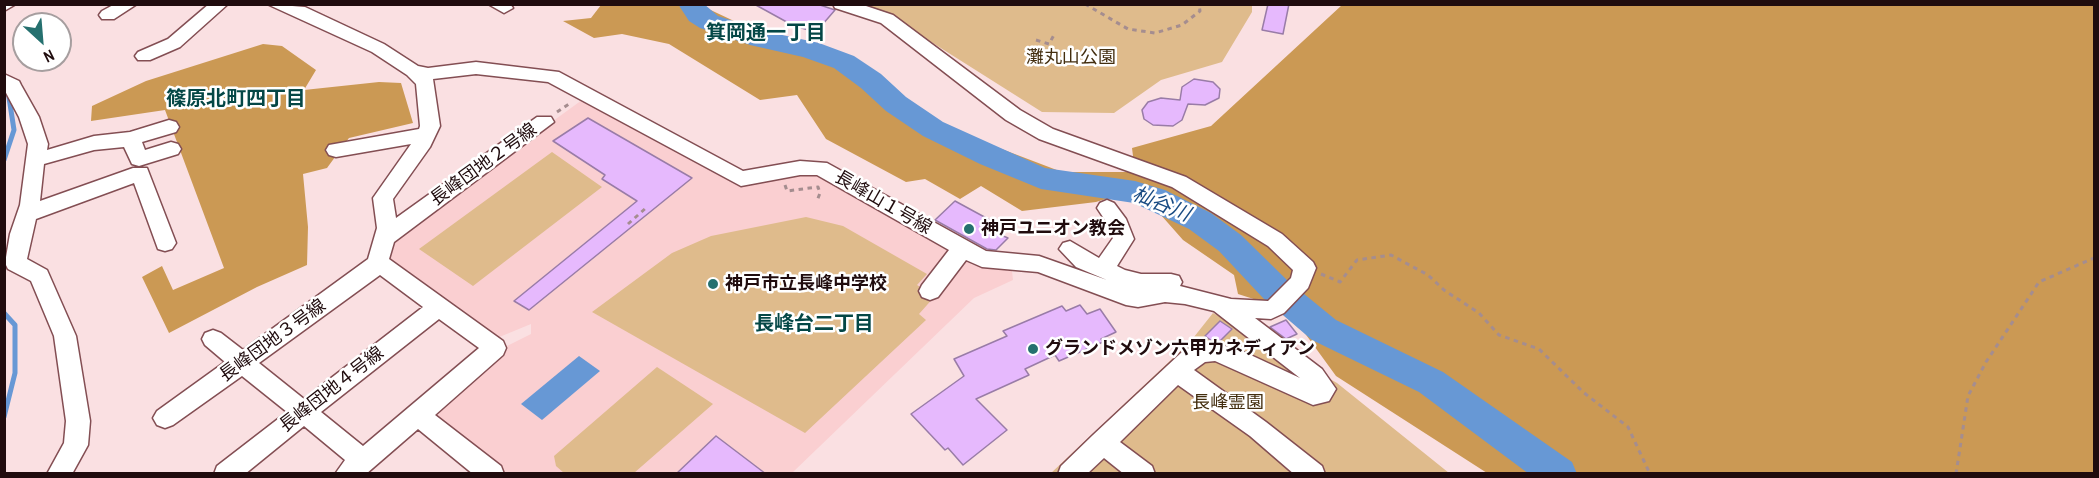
<!DOCTYPE html>
<meta charset="utf-8">
<style>
body{margin:0}
#map{position:relative;width:2099px;height:478px;overflow:hidden;background:#fae0e2;font-family:"Archivo Narrow",sans-serif}
canvas{display:block}
.frame{position:absolute;inset:0;border:6px solid #200c0e;pointer-events:none}
.north{position:absolute;left:12px;top:12px;width:60px;height:60px;box-sizing:border-box;background:#fff;border:2px solid #a69e9f;border-radius:50%;rotate:154deg;font-size:16px;font-weight:700;line-height:24px;text-align:center;color:#200c0e}
.north::after{content:'';display:block;margin:auto;width:21px;height:27px;background:#25706f;clip-path:polygon(50% 0,100% 100%,50% 72%,0 100%)}
</style>
<div id="map">
<canvas width="2099" height="478"></canvas>
<div class="frame"></div>
<div class="north">N</div>
</div>
<script>
const g = document.querySelector('canvas').getContext('2d');
g.lineJoin = 'round';
function paint(path, color) { g.fillStyle = color; g.fill(path, 'evenodd'); }
const toPath = rows => new Path2D(rows.map(r => 'M' + r).join(''));
function strokePath(path, color, width, dash) { g.strokeStyle = color; g.lineWidth = width; g.lineCap = dash ? 'butt' : 'round'; g.setLineDash(dash || []); g.stroke(path); }
function write(font, color, halo, rows, align = 'center') {
  g.font = font + ' "Archivo Narrow","Noto Sans JP",sans-serif'; g.lineWidth = 5; g.setLineDash([]); g.textBaseline = 'middle'; g.strokeStyle = halo; g.fillStyle = color; for (const [text, x, y, turn = 0] of rows) {
    g.save(); g.translate(x, y); g.rotate((+turn || 0) * Math.PI / 180); g.textAlign = isNaN(turn) ? turn : align; if (halo) g.strokeText(text, 0, 0); g.fillText(text, 0, 0); g.restore();
  }
}
paint(toPath([
 [582,100,738,184,797,173,822,174,973,265,1012,271,1013,280,974,298,792,473,507,474,434,419,438,401,503,348,531,334,531,324,497,338,384,260,388,241]
]), '#facfd1');
paint(toPath([
 [854,5,1252,5,1252,12,1222,62,1161,80,1114,113,1042,112,898,21],
 [552,152,602,187,473,286,419,249],
 [806,217,843,226,927,274,917,285,935,296,919,314,926,320,805,433,592,312,672,253,711,236],
 [1213,313,1337,383,1449,473,1050,474,1190,342],
 [657,367,713,404,634,473,564,473,556,466,554,456]
]), '#dfbb8c');
paint(toPath([
 [601,5,700,5,751,29,818,45,842,54,928,121,1062,172,1135,172,1132,148,1211,126,1342,5,2094,5,2094,473,1487,473,1336,376,1288,310,1238,294,1234,275,1183,240,1138,189,1096,202,1022,211,981,186,960,199,925,179,906,182,826,139,797,95,760,100,669,44,622,34,594,38,563,21,591,18],
 [263,44,282,46,316,70,304,90,379,82,401,83,413,123,349,138,327,168,303,174,308,227,307,265,257,287,169,333,142,277,162,266,173,290,224,268,165,110,91,121,92,106,146,81]
]), '#cb9954');
paint(toPath([
 [579,356,600,371,542,420,521,404]
]), '#6798d5');
strokePath(toPath([
 [4,160,14,130,8,91],
 [4,313,15,325,15,373,4,417]
]), '#6798d5', 5);
paint(toPath([
 [678,4,704,4,718,16,764,31,819,43,854,56,881,74,906,97,943,122,1045,168,1135,181,1165,190,1211,213,1241,235,1287,280,1336,320,1443,372,1572,462,1577,474,1529,474,1419,392,1312,340,1263,298,1219,251,1189,229,1134,203,1041,189,980,164,923,136,886,111,861,88,834,68,803,57,750,45,700,28,689,21,678,4]
]), '#6798d5');
const building = toPath([
 [754,4,817,4,835,10,816,32,794,26,754,4],
 [1268,4,1289,4,1283,34,1262,30,1268,4],
 [1194,79,1213,82,1220,89,1219,98,1205,105,1188,104,1182,120,1173,126,1153,125,1144,119,1142,110,1148,102,1161,98,1180,100,1182,87,1194,79],
 [588,118,692,178,529,310,514,301,637,201,602,179,605,175,553,141,588,118],
 [955,201,1001,226,996,233,1008,238,996,250,987,249,935,220,955,201],
 [1080,305,1087,314,1100,309,1116,332,1101,339,1103,342,1059,361,1055,355,1025,369,1029,375,976,399,1007,430,963,465,948,448,945,450,911,414,964,376,954,359,1007,336,1003,331,1062,306,1066,311,1080,305],
 [1286,320,1297,334,1286,339,1270,327,1286,320],
 [1220,321,1232,329,1219,342,1212,341,1205,336,1220,321],
 [716,436,766,474,676,474,716,436]
]);
paint(building, '#e6b9fd');
strokePath(building, '#997ca7', 1.5);
const minor = toPath([
 [4,4,16,4,4,11,4,4],
 [115,4,137,4,114,19,102,19,99,15,102,11,115,4],
 [209,4,228,4,180,47,150,60,138,60,135,56,138,52,168,39,209,4],
 [267,4,305,7,384,44,418,66,428,68,476,62,559,72,743,171,800,161,827,163,986,251,1039,256,1107,280,1076,267,1059,249,1063,243,1070,241,1099,258,1113,238,1109,226,1097,208,1100,203,1107,200,1114,203,1126,219,1134,239,1117,266,1125,270,1141,274,1171,274,1179,276,1182,282,1180,286,1231,299,1268,301,1291,278,1293,270,1268,246,1172,187,1039,139,1006,120,881,23,835,8,833,4,860,4,893,15,1020,110,1053,129,1186,177,1282,234,1313,262,1316,268,1308,288,1284,313,1271,319,1255,318,1322,369,1336,389,1329,401,1313,405,1215,361,1205,362,1194,370,1266,422,1322,466,1325,474,1294,474,1250,436,1178,385,1120,442,1152,466,1155,474,1124,474,1104,458,1087,474,1058,474,1061,466,1093,435,1182,352,1193,346,1215,343,1242,351,1300,378,1214,311,1185,304,1165,302,1138,307,1126,305,1038,272,982,267,966,260,938,297,930,300,922,297,919,291,922,285,949,250,817,175,800,175,741,186,548,82,476,74,433,79,440,126,430,147,393,199,396,218,537,117,551,117,554,122,394,242,389,259,503,341,506,348,503,355,435,415,501,466,504,474,473,474,418,429,366,474,335,474,345,460,304,426,245,474,214,474,217,466,287,412,242,376,173,425,165,428,157,425,153,418,157,411,225,362,205,345,202,339,205,333,213,330,221,333,243,350,368,259,377,228,373,198,411,144,336,157,329,155,326,150,329,145,419,129,420,126,416,84,407,75,372,52,267,4],
 [380,275,423,307,304,399,259,363,380,275],
 [439,319,479,348,363,446,321,412,439,319],
 [488,4,510,4,513,8,504,13,488,4],
 [4,74,19,81,21,85,39,117,48,144,47,150,94,136,130,132,169,120,176,122,179,127,176,132,142,142,145,150,171,142,178,144,181,149,178,154,139,166,132,164,124,147,94,150,44,164,40,201,133,168,147,168,176,243,172,249,165,251,158,249,134,183,36,219,27,259,47,270,76,336,90,421,88,445,72,474,47,474,64,443,66,421,54,336,31,281,8,269,5,263,10,234,20,205,28,144,19,117,4,89,4,74]
]);
strokePath(minor, '#834e53', 3);
strokePath(toPath([
 [1085,4,1128,29,1155,33,1182,25,1200,11,1199,4],
 [1036,40,1049,44,1055,33],
 [557,112,569,104],
 [785,185,787,191,818,187,820,193,817,201],
 [628,224,647,207],
 [1321,274,1340,282,1357,260,1391,255,1428,275,1444,290,1479,313,1499,335,1539,349,1583,392,1628,427,1650,474],
 [1956,474,1968,396,1986,362,2039,282,2094,258]
]), '#a58d8f', 3, [4.5, 4.5]);
paint(minor, '#fff');
for (const [x, y, r, color] of [
 [969,229,6,"#25706f"],
 [713,284,6,"#25706f"],
 [1033,349,6,"#25706f"]
]) { const dot = new Path2D(); dot.arc(x, y, r, 0, 2 * Math.PI); g.fillStyle = color; g.fill(dot); strokePath(dot, '#fff', 2); }
write('18px', '#432e0f', '#fff', [
 ["灘丸山公園",1071,58],
 ["長峰霊園",1228,403]
]);
write('18px', '#200c0e', '#fff', [
 ["長峰団地２号線",484,165,-36],
 ["長峰山１号線",883,203,30],
 ["長峰団地３号線",273,341,-36],
 ["長峰団地４号線",332,390,-38]
]);
write('bold 18px', '#200c0e', '#fff', [
 ["神戸ユニオン教会",981,229],
 ["神戸市立長峰中学校",725,284],
 ["グランドメゾン六甲カネディアン",1045,349]
], 'left');
write('bold 20px', '#044746', '#fff', [
 ["箕岡通一丁目",766,34],
 ["篠原北町四丁目",236,100],
 ["長峰台二丁目",814,325]
]);
write('italic 20px', '#194b83', '#fff', [
 ["杣谷川",1161,205,22]
]);
</script>
